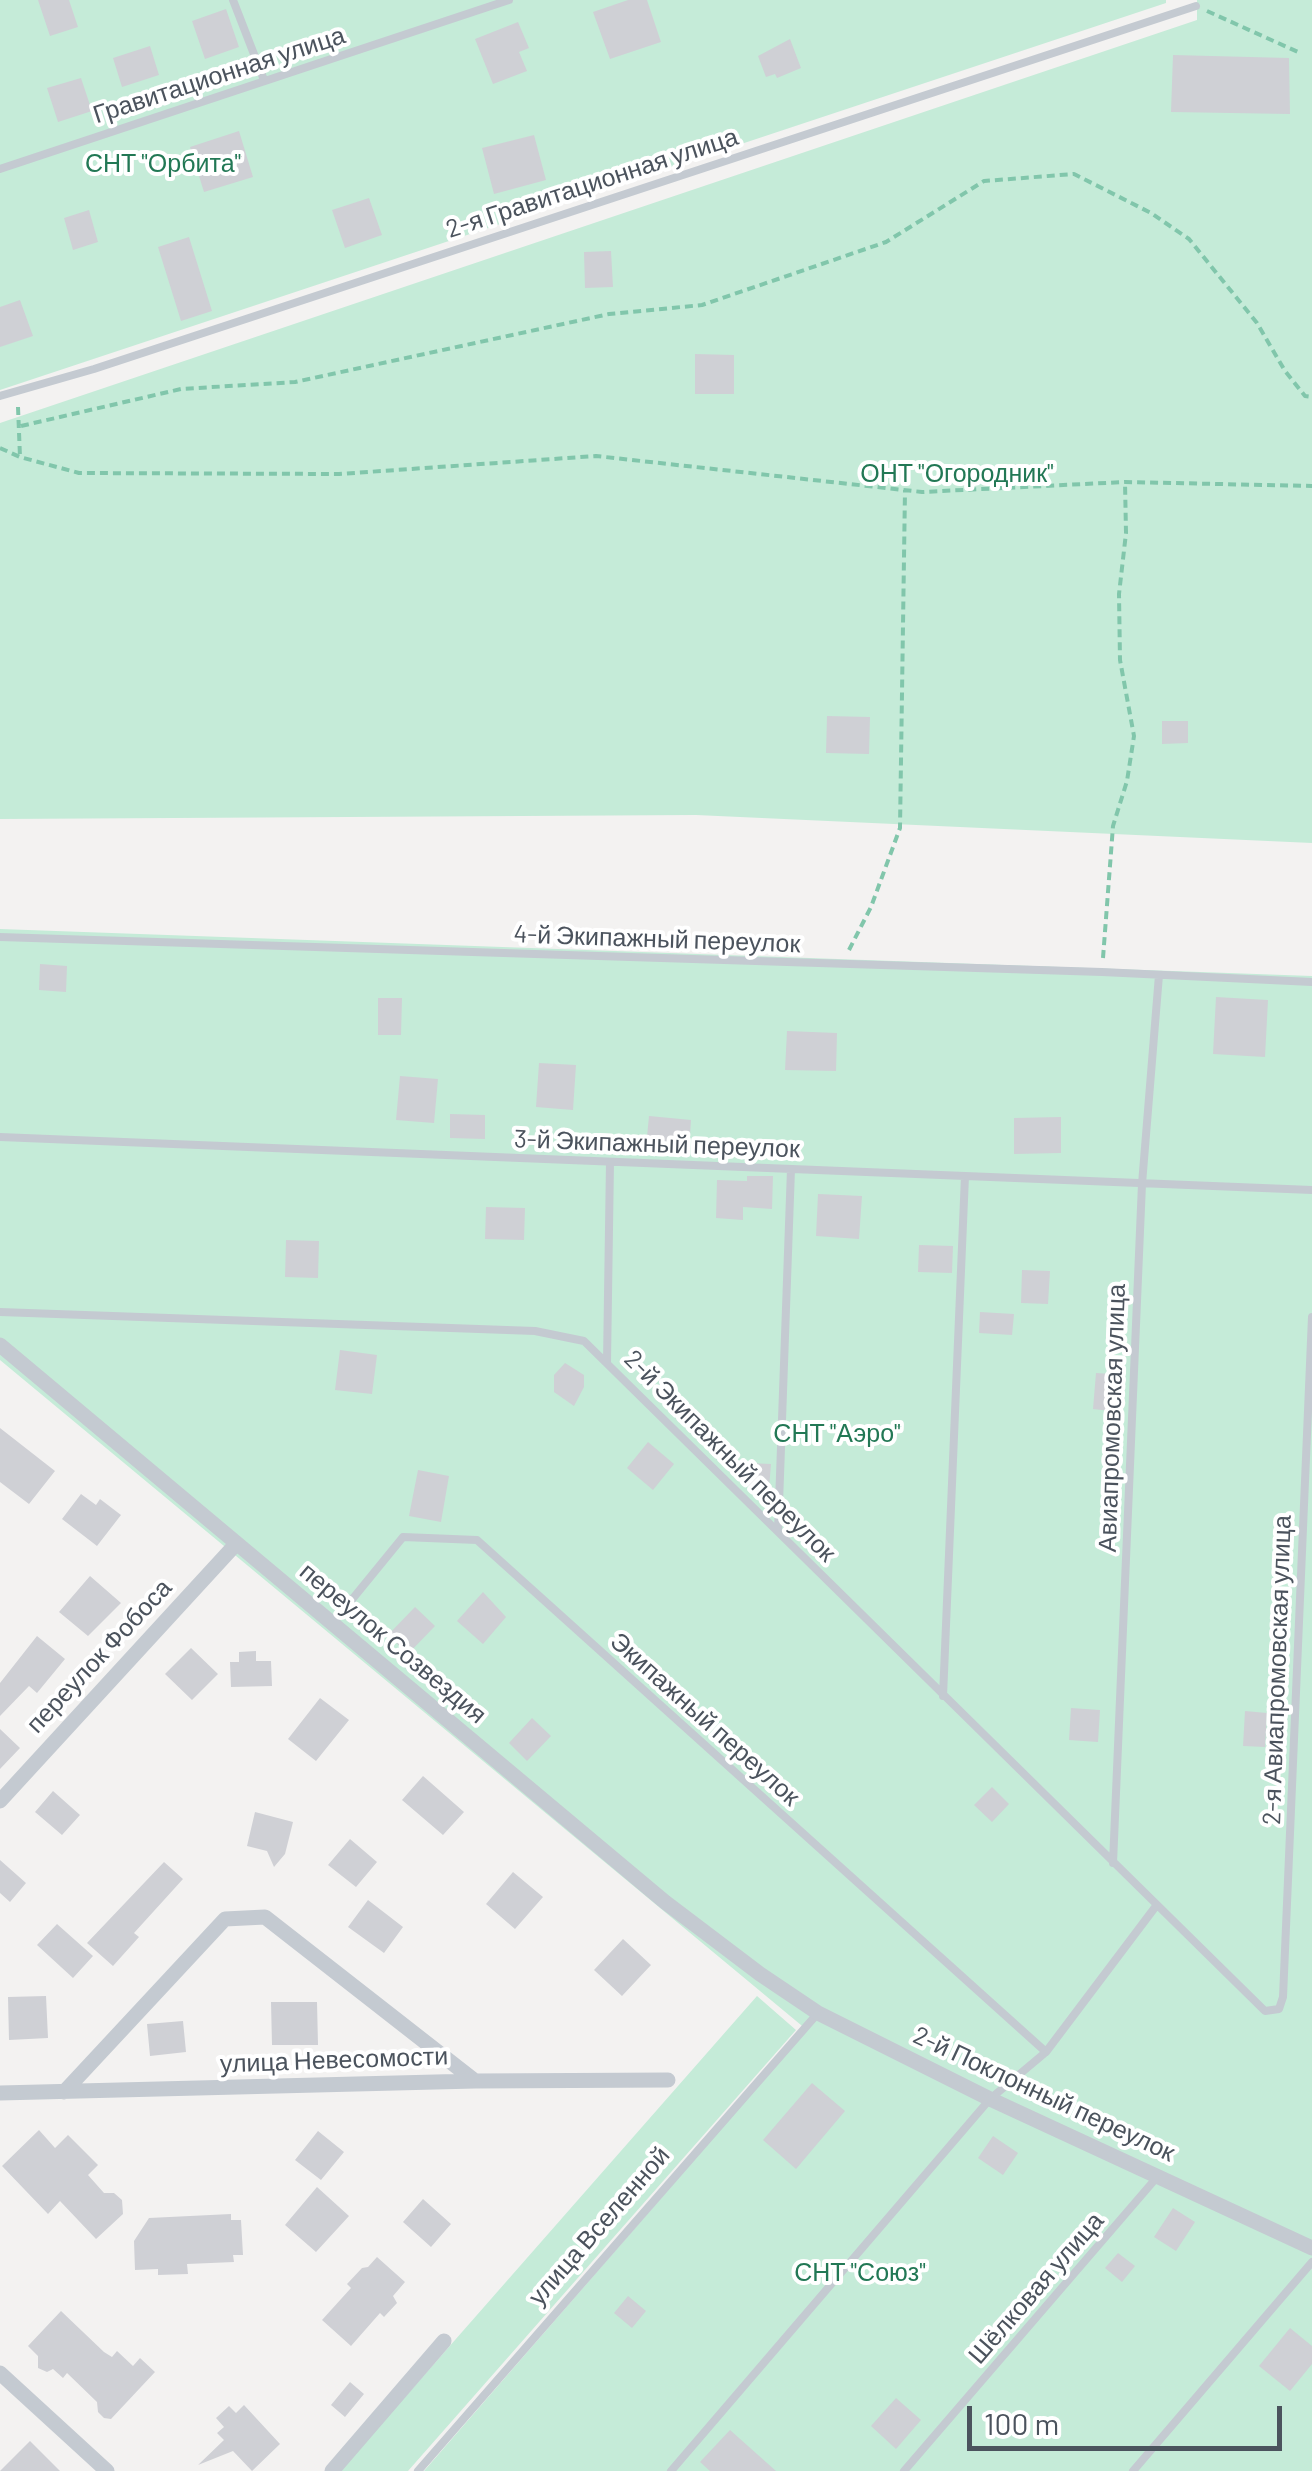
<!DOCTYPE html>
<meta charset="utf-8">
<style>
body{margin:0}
#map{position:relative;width:1312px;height:2471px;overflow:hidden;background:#f3f2f1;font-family:Barlow,sans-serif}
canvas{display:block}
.scale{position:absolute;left:967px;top:2406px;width:315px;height:45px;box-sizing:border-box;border:5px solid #4b535d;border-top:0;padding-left:12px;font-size:30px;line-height:35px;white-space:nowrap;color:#4b535d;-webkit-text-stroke:8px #fff;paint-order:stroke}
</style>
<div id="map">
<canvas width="1312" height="2471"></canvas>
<div class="scale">100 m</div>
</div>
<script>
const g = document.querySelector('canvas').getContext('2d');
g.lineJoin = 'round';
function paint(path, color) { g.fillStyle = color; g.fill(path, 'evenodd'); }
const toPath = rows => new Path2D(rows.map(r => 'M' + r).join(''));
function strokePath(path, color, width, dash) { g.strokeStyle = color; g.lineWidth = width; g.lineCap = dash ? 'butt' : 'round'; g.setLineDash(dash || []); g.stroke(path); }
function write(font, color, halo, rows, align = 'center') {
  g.font = font + ' Barlow,sans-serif'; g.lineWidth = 8; g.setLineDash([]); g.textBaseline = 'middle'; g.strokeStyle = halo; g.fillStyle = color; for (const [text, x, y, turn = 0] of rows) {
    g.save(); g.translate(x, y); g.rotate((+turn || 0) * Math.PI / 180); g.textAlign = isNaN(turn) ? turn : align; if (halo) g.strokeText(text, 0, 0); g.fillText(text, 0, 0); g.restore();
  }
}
paint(toPath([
 [0,0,1166,0,1166,3,0,390],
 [1197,0,1312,0,1312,843,696,815,0,819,0,423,1197,20],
 [0,929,1312,976,1312,2471,424,2471,807,2030,0,1360],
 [757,1996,796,2030,408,2471,340,2471]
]), '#c5ebd8');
paint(toPath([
 [38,0,69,0,78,27,50,36],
 [628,0,647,0,661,42,610,59,593,12],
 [226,9,239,47,205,59,192,21],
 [518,22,529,48,519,52,527,71,493,84,475,39],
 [790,39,801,68,777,78,775,74,766,77,758,56],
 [150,46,159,75,122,87,113,58],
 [1173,55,1289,58,1290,114,1171,112],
 [81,78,92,111,58,122,47,88],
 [239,131,253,177,204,192,190,147],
 [534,135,546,180,494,194,482,148],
 [369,198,382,235,345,248,332,210],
 [89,210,98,242,73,250,64,218],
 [189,237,212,311,181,321,158,247],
 [611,251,613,287,585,288,584,252],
 [20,300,33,336,0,347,0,307],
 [695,354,734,355,734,394,695,394],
 [827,716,870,717,869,754,826,753],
 [1162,721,1188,721,1188,743,1162,744],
 [40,964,67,966,66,992,39,990],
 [1216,997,1268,1000,1265,1057,1213,1054],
 [378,998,402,998,401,1035,378,1035],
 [787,1031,837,1033,836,1071,785,1070],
 [539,1063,576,1065,573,1110,536,1107],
 [400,1076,438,1079,434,1123,396,1120],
 [450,1114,485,1115,485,1139,450,1138],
 [649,1116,691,1120,689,1151,646,1147],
 [1061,1117,1061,1153,1014,1154,1014,1118],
 [747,1176,773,1176,772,1209,743,1207,743,1220,716,1218,717,1180,747,1181],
 [818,1194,862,1196,859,1239,816,1236],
 [486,1207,525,1208,524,1240,485,1239],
 [286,1240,319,1241,318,1278,285,1277],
 [919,1245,953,1246,952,1273,918,1272],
 [1022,1270,1050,1271,1048,1304,1021,1303],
 [980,1312,1014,1314,1012,1335,979,1333],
 [340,1350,377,1355,372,1394,335,1390],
 [565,1363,584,1375,584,1387,574,1406,554,1392,554,1375],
 [1096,1373,1112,1374,1111,1411,1093,1409],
 [0,1428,55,1471,29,1504,0,1482],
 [648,1442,674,1464,653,1490,627,1468],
 [747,1463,771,1464,769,1488,746,1486],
 [418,1470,449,1476,441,1522,409,1516],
 [81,1494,96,1505,100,1499,121,1515,97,1546,62,1519],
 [90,1576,121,1603,88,1636,59,1612],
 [483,1592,506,1617,483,1644,457,1621],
 [415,1607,435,1626,408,1654,388,1635],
 [37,1636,65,1659,37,1693,29,1686,0,1716,0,1683],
 [191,1648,218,1674,192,1700,165,1674],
 [256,1651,256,1661,271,1661,272,1686,231,1687,230,1662,239,1662,239,1652],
 [320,1698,349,1720,316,1761,288,1739],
 [1071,1708,1100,1710,1098,1742,1069,1740],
 [1245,1711,1267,1713,1265,1747,1243,1746],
 [532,1718,551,1736,527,1761,509,1743],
 [0,1729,20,1748,0,1769],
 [423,1776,464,1812,443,1835,402,1800],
 [992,1787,1009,1804,992,1822,974,1805],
 [53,1791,80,1815,62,1835,35,1812],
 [255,1812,293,1822,285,1854,274,1867,267,1851,247,1846],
 [350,1839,377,1862,356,1887,328,1865],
 [0,1860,26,1883,10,1902,0,1893],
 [164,1862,183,1879,134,1933,139,1937,113,1966,87,1943],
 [513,1872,543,1897,515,1929,486,1904],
 [368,1900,403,1927,384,1953,348,1927],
 [57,1924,93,1956,73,1978,37,1945],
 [623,1939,651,1965,622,1996,594,1970],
 [46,1996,48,2038,9,2040,8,1997],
 [271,2002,317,2002,318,2045,272,2045],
 [183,2021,186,2052,150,2056,147,2024],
 [812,2083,845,2111,796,2169,763,2140],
 [39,2130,55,2148,68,2135,98,2165,88,2175,104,2193,114,2193,122,2200,123,2214,96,2239,60,2201,48,2214,2,2166],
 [318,2131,344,2152,321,2180,295,2160],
 [993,2136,1018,2153,1003,2175,978,2158],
 [317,2187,349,2216,316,2252,285,2225],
 [423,2199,451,2224,431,2247,403,2222],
 [1173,2208,1195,2222,1176,2251,1154,2237],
 [231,2214,231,2220,241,2220,243,2255,233,2255,234,2262,187,2264,188,2274,158,2275,158,2269,135,2270,134,2241,149,2218],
 [1118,2253,1135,2266,1122,2282,1105,2268],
 [377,2257,405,2282,393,2296,397,2303,384,2317,380,2313,351,2346,322,2320,351,2288,347,2284,362,2268,368,2267],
 [628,2296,646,2311,632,2328,614,2313],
 [61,2311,104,2352,112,2357,117,2351,133,2366,140,2358,155,2372,111,2419,104,2418,98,2412,97,2402,67,2373,63,2378,53,2369,47,2372,38,2368,38,2356,28,2346],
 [1290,2328,1312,2346,1312,2364,1290,2391,1259,2366],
 [350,2382,364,2394,345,2417,331,2405],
 [896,2398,921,2420,896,2449,871,2426],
 [244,2405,280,2444,252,2471,233,2451,198,2465,224,2440,217,2433,224,2427,216,2418,229,2406,236,2413],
 [730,2430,776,2471,710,2471,700,2462],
 [30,2441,60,2471,0,2471]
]), '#cfd0d5');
strokePath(toPath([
 [1207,11,1298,52],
 [18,407,20,457],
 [21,426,181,389,295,382,609,314,702,305,886,242,984,181,1074,174,1151,213,1189,239,1257,323,1285,371,1305,396,1312,397],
 [0,448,20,457,79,473,339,474,596,456,922,492,1125,482,1312,486],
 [849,950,871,907,900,828,905,490],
 [1103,958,1113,826,1127,781,1134,736,1120,660,1119,594,1126,533,1125,482]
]), '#81c6ab', 4, [8, 5]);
strokePath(toPath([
 [233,0,264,80],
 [0,169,509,0],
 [0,396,94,369,1196,6],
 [0,937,1102,972,1312,982],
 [0,1137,1312,1190],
 [0,1312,535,1331,584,1341,1265,2011,1279,2009,1283,1997,1312,1317],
 [607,1362,610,1162],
 [778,1531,791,1169],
 [332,1624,403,1537,477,1540,1046,2052],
 [943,1696,965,1176],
 [1113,1863,1142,1184,1159,975],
 [418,2471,818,2013],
 [671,2471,990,2099,1046,2052,1156,1906],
 [904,2471,1158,2176],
 [1133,2471,1312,2262]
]), '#c4cad1', 8);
strokePath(toPath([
 [0,1345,665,1902,760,1974,818,2013,990,2099,1312,2248],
 [0,1801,236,1544],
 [64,2092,225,1919,265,1917,475,2081],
 [0,2093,475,2081,668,2080],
 [0,2373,107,2471],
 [332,2471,444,2341]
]), '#c4cad1', 15);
write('25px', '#4b535d', '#fff', [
 ["Гравитационная улица",219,75,-18],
 ["2-я Гравитационная улица",592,183,-18],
 ["4-й Экипажный переулок",657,939,2],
 ["3-й Экипажный переулок",657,1144,2],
 ["Авиапромовская улица",1112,1418,-88],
 ["2-й Экипажный переулок",730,1456,45],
 ["переулок Созвездия",393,1643,40],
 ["переулок Фобоса",99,1656,-47],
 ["2-я Авиапромовская улица",1277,1670,-88],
 ["Экипажный переулок",705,1719,42],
 ["улица Невесомости",334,2060,-2],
 ["2-й Поклонный переулок",1044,2094,25],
 ["улица Вселенной",599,2226,-49],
 ["Шёлковая улица",1036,2288,-49]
]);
write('25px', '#227855', '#fff', [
 ["СНТ \"Орбита\"",163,164],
 ["ОНТ \"Огородник\"",957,474],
 ["СНТ \"Аэро\"",837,1434],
 ["СНТ \"Союз\"",860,2273]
]);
</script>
